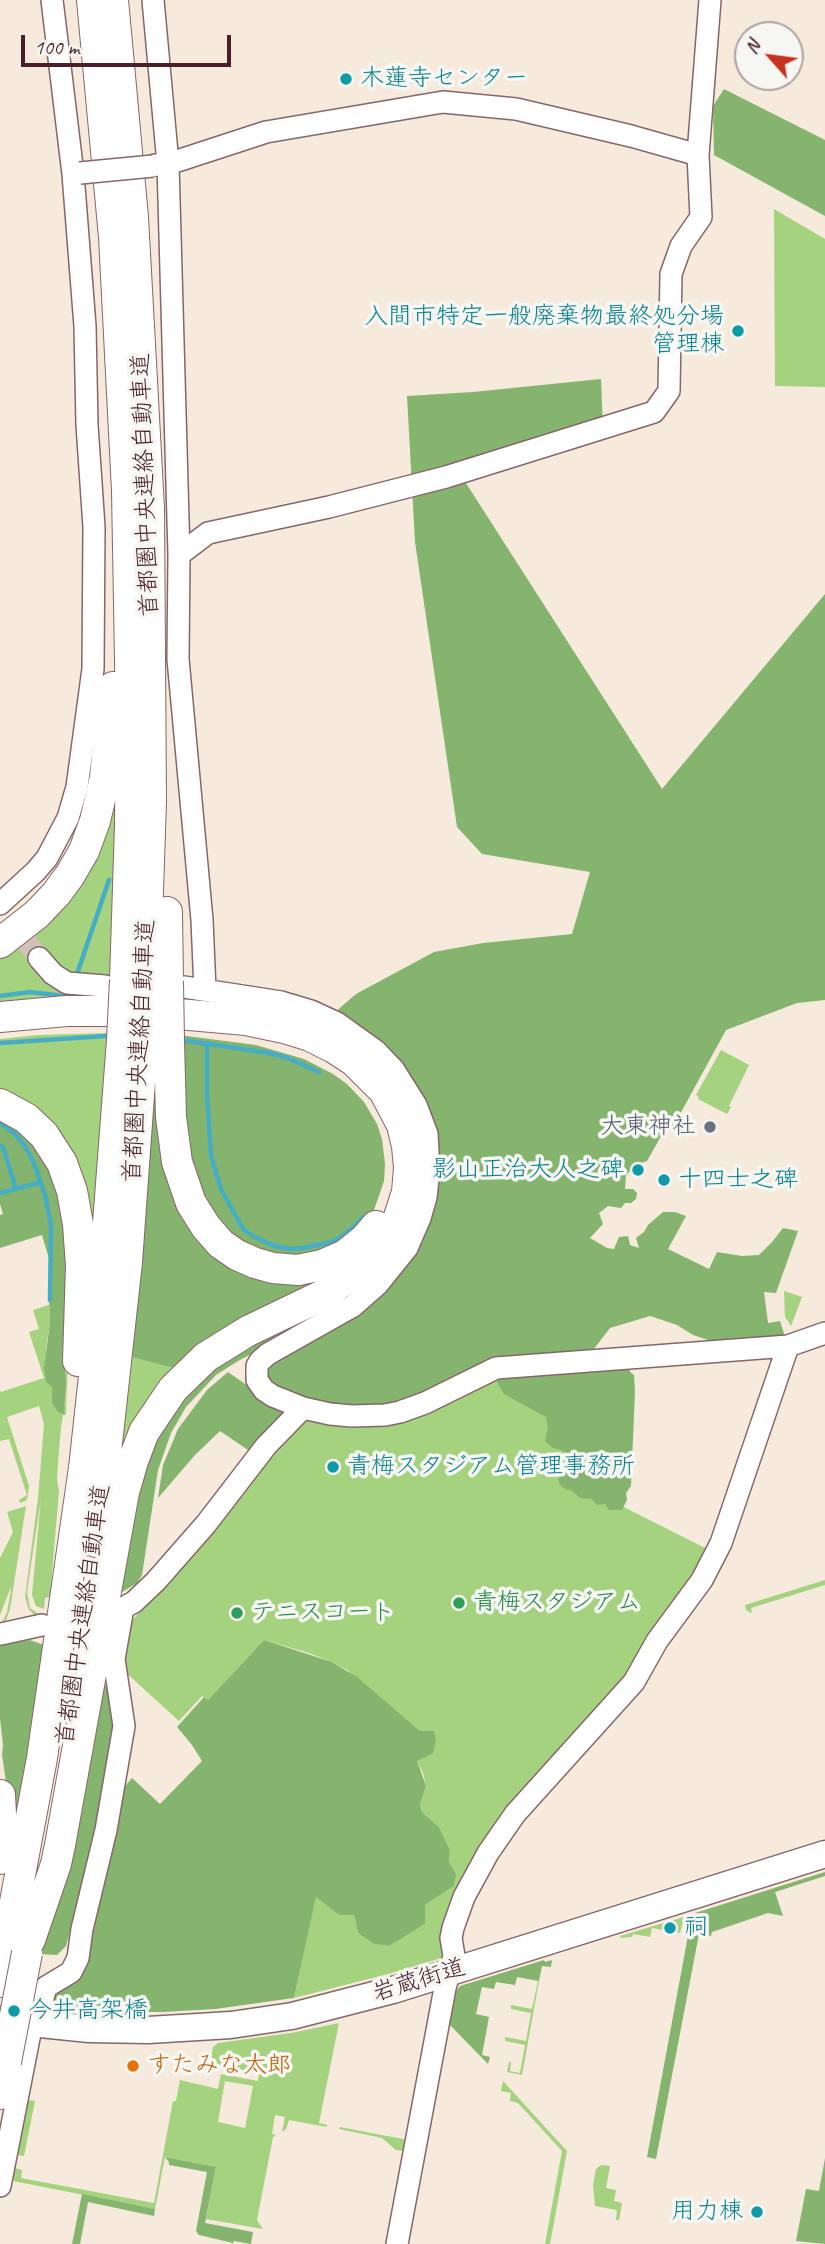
<!DOCTYPE html>
<meta charset="utf-8">
<style>
body{margin:0}
#map{position:relative;width:825px;height:2244px;overflow:hidden;background:#f5eadb;font-family:Caveat,sans-serif}
canvas{display:block}
.north{position:absolute;left:734px;top:21px;width:70px;height:70px;box-sizing:border-box;background:#f6f6f2;border:2px solid #b1a0a2;border-radius:50%;rotate:298deg;font-size:19px;font-weight:700;line-height:28px;text-align:center;color:#4a1f2b}
.north::after{content:'';display:block;margin:auto;width:24px;height:32px;background:#c8321e;clip-path:polygon(50% 0,100% 100%,50% 72%,0 100%)}
.scale{position:absolute;left:21px;top:35px;width:210px;height:32px;box-sizing:border-box;border:4px solid #4a1f2b;border-top:0;padding-left:9px;font-size:21px;line-height:24px;white-space:nowrap;color:#4a1f2b;-webkit-text-stroke:5px #f6f6f2;paint-order:stroke}
</style>
<div id="map">
<canvas width="825" height="2244"></canvas>
<div class="north">N</div>
<div class="scale">100 m</div>
</div>
<script>
const g = document.querySelector('canvas').getContext('2d');
g.lineJoin = 'round';
function paint(path, color) { g.fillStyle = color; g.fill(path, 'evenodd'); }
const toPath = rows => new Path2D(rows.map(r => 'M' + r).join(''));
function strokePath(path, color, width, dash) { g.strokeStyle = color; g.lineWidth = width; g.lineCap = dash ? 'butt' : 'round'; g.setLineDash(dash || []); g.stroke(path); }
function write(font, color, halo, rows, align = 'center') {
  g.font = font + ' Caveat,"Klee One",sans-serif'; g.lineWidth = 7; g.setLineDash([]); g.textBaseline = 'middle'; g.strokeStyle = halo; g.fillStyle = color; for (const [text, x, y, turn = 0] of rows) {
    g.save(); g.translate(x, y); g.rotate((+turn || 0) * Math.PI / 180); g.textAlign = isNaN(turn) ? turn : align; if (halo) g.strokeText(text, 0, 0); g.fillText(text, 0, 0); g.restore();
  }
}
paint(toPath([
 [774,209,825,239,825,387,775,386],
 [116,730,115,857,111,980,80,979,64,975,41,950,31,958,46,978,58,987,72,992,110,992,110,1001,54,1002,0,1007,0,950,27,931,58,902,78,875,93,846,108,797],
 [109,1033,89,1308,82,1211,0,1097,0,1039,38,1035],
 [721,1050,749,1065,729,1106,731,1107,727,1114,698,1099,699,1097,696,1095],
 [27,1138,41,1149,70,1293,66,1415,63,1415,61,1427,58,1462,57,1480,59,1491,50,1597,45,1598,44,1609,36,1606,32,1595,41,1498,27,1592,30,1608,43,1617,36,1616,29,1610,25,1597,38,1498,44,1424,39,1406,7,1417,29,1486,27,1500,20,1503,19,1500,27,1495,9,1439,0,1441,0,1390,1,1392,44,1378,29,1332,39,1329,33,1310,49,1305,50,1322,46,1348,52,1386,65,1407,66,1386,64,1381,68,1357,36,1149],
 [784,1291,802,1297,791,1326,785,1317],
 [131,1357,181,1370,112,1520],
 [492,1377,560,1417,584,1453,578,1484,713,1552,631,1679,516,1804,445,1957,388,1974,294,1998,316,1896,339,1915,354,1915,358,1933,374,1944,389,1946,425,1924,425,1905,454,1886,449,1862,450,1850,439,1827,422,1812,420,1805,426,1786,423,1773,417,1761,420,1731,347,1670,332,1662,309,1653,264,1640,208,1700,202,1696,179,1721,123,1670,128,1625,180,1566,272,1451,307,1415],
 [26,1506,10,1609,6,1620,0,1627,7,1612,11,1590,11,1587,0,1615,0,1558,13,1532,7,1512],
 [825,1580,825,1585,751,1608,752,1613,746,1610,745,1605],
 [684,1917,680,1933,652,1928,650,1937,633,1934,632,1937,621,1938,620,1936],
 [538,1981,539,1981,522,2075,507,2072,509,2062,511,2062,510,2071,520,2073,525,2045,505,2041,505,2037,526,2041,531,2013,511,2009,511,2005,532,2009],
 [339,2023,319,2123,327,2125,327,2127,289,2120,286,2129,282,2132,285,2117,275,2115,272,2134,276,2135,273,2137,257,2220,263,2229,206,2219,216,2167,165,2157,155,2209,13,2181,15,2168,22,2170,21,2178,154,2203,173,2101,176,2101,180,2080,218,2089,221,2074,258,2081,259,2073,210,2064,213,2047,218,2043,291,2033],
 [225,2081,253,2086,245,2128,218,2122],
 [503,2081,567,2151,550,2244,545,2244,562,2151,518,2103,510,2101,511,2093,501,2091],
 [28,2100,35,2101,24,2156,18,2155],
 [340,2127,408,2140,406,2151,396,2150,382,2138,339,2129],
 [601,2165,610,2166,606,2188,616,2190,614,2201,622,2203,619,2220,616,2220,617,2210,595,2206,593,2185,596,2169]
]), '#a5d27e');
paint(toPath([
 [724,89,825,140,825,216,714,155,713,106],
 [601,379,603,430,462,477,662,789,825,594,825,1000,797,1003,726,1030,673,1127,664,1131,647,1161,636,1165,626,1175,625,1189,633,1189,637,1193,636,1199,631,1203,625,1203,621,1208,608,1206,599,1213,603,1224,590,1238,607,1248,614,1249,619,1237,628,1236,630,1245,639,1248,636,1238,644,1232,648,1225,663,1212,675,1212,686,1216,668,1249,709,1269,717,1252,742,1256,759,1255,772,1242,783,1228,798,1231,776,1293,764,1292,768,1323,780,1321,786,1340,711,1341,693,1335,677,1325,650,1316,610,1328,590,1354,501,1361,400,1405,326,1406,267,1383,267,1365,349,1316,428,1216,334,1013,356,994,434,952,483,943,572,934,590,872,482,854,457,827,415,542,407,396,473,392],
 [179,1035,256,1045,304,1059,333,1074,347,1084,364,1102,377,1124,382,1139,385,1164,384,1181,373,1213,344,1243,289,1260,242,1246,212,1217,186,1152],
 [156,1041,164,1118,235,1262,372,1249,181,1370,131,1357],
 [0,1119,19,1131,36,1149,49,1170,61,1208,66,1245,68,1357,65,1369,66,1386,64,1414,58,1412,52,1403,52,1387,46,1382,44,1368,50,1322,49,1300,50,1262,42,1235,0,1248,0,1215,3,1214,0,1204],
 [325,1307,328,1313,238,1361,216,1375,186,1407,171,1433,158,1470,142,1575,137,1583,119,1594,134,1503,155,1440,192,1387,231,1356],
 [630,1362,630,1372,634,1375,635,1391,631,1486,626,1493,627,1500,622,1510,609,1510,605,1504,597,1505,591,1499,580,1498,570,1489,567,1490,561,1486,558,1480,568,1460,564,1451,553,1448,545,1441,548,1427,546,1417,504,1394,496,1380,498,1375],
 [228,1372,285,1412,251,1452,220,1431,195,1455,158,1498,163,1465,178,1429,207,1390],
 [30,1640,41,1644,46,1643,38,1701,33,1712,35,1717,23,1784,20,1790,20,1801,15,1814,10,1811,2,1754,3,1745,0,1718,0,1646],
 [264,1640,332,1662,357,1677,420,1731,434,1731,436,1741,433,1753,417,1761,426,1786,420,1805,422,1812,439,1827,450,1850,449,1862,456,1874,454,1886,425,1905,425,1924,389,1946,374,1944,358,1933,354,1915,339,1915,316,1897,294,1998,215,2009,163,2012,101,2012,46,2007,49,1995,71,1979,120,1792,132,1778,160,1804,202,1761,192,1745,177,1727,204,1697,208,1700],
 [98,1680,107,1687,112,1708,114,1729,92,1849,66,1946,57,1955,39,1954],
 [825,1872,825,1876,775,1892,783,1916,768,1913,712,1932,711,1936,699,1934,656,2159,647,2157,692,1914],
 [544,1960,545,1962,552,1960,551,1967,542,1966,539,1981,517,1977,515,1985,496,1982,494,1989,482,1987,476,2014,489,2017,482,2055,490,2057,488,2064,448,2023,454,1994,460,1986],
 [165,2157,216,2167,205,2223,253,2232,251,2244,234,2241,233,2243,199,2235,196,2231,207,2172,169,2165,169,2162],
 [825,2158,825,2244,796,2241,806,2189,819,2191],
 [82,2194,155,2209,154,2216,88,2202,80,2244,72,2244]
]), '#84b46d');
strokePath(toPath([
 [76,977,109,880],
 [0,996,30,992,72,997,72,993],
 [182,1040,269,1053,288,1058,319,1072],
 [0,1043,106,1036],
 [207,1043,207,1094,211,1155,221,1189,243,1229,255,1237,272,1245,289,1249,302,1248,328,1243,338,1239,356,1225,363,1217],
 [0,1123,14,1133,25,1146,34,1163,45,1195,51,1225,50,1300],
 [0,1146,3,1147,16,1189],
 [0,1193,41,1182]
]), '#45aec4', 4.5);
strokePath(toPath([
 [8,917,39,958],
 [49,1624,114,1611]
]), '#d3c1b8', 21, [21, 10]);
const minor = toPath([
 [153,0,168,164,179,555,178,659,202,920,205,990],
 [155,165,168,164,266,132,443,102,516,109,631,136,698,155],
 [179,555,208,533,329,507,446,477,654,412,669,391,671,274,681,246,701,217,698,155,710,0],
 [0,904,36,871,47,858,68,818,77,787,93,669,94,527,87,425,85,326,73,174,52,0],
 [39,958,53,974,67,983,105,986],
 [184,987,281,1002,311,1011,337,1023,376,1051,394,1070,416,1105,427,1134,429,1170,426,1197,420,1218,407,1248,378,1284,353,1306,268,1354,260,1361,257,1366,257,1380,264,1390,273,1396,303,1408,330,1414,352,1416,385,1415,400,1412,425,1403,496,1368,788,1346,825,1333],
 [116,1610,123,1608,134,1602,156,1581,206,1524,266,1446,303,1408],
 [1,1634,42,1625],
 [36,2024,46,1987,71,1972,78,1958,82,1929,106,1830,124,1726,114,1659,123,1608],
 [0,2186,32,2023],
 [397,2244,445,1988,454,1956,451,1938,453,1928,464,1897,488,1853,515,1814,634,1682,657,1641,702,1580,721,1543,788,1346]
]);
const major = toPath([
 [0,2020,89,2029,148,2030,231,2025,292,2016,393,1990,825,1854]
]);
const highway = toPath([
 [92,0,114,237,127,491,131,717,130,825,125,980],
 [113,0,133,217,149,508,151,802,145,981],
 [167,912,168,981],
 [0,943,37,914,56,894,70,875,84,851,95,821,105,778,113,687],
 [0,1017,66,1011,144,1011,246,1020,284,1028,310,1036,334,1048,354,1061,384,1091,402,1125,407,1146,409,1168,407,1192,397,1223,385,1244,368,1263,327,1293,248,1331,206,1357,173,1389,144,1432,133,1461,124,1492,60,1845,56,1864,30,1940],
 [169,1041,171,1117,177,1162,191,1203,206,1227,221,1244,237,1255,255,1263,273,1268,298,1270,322,1265,345,1255,365,1239,376,1226],
 [0,1104,26,1118,44,1135,62,1163,72,1191,78,1224,81,1266,78,1361],
 [96,1542,127,1262,143,1040],
 [0,1795,2,1832,0,1859],
 [0,1982,42,1758,84,1468,102,1302,122,1040],
 [0,2094,6,2062]
]);
strokePath(minor, '#866669', 24);
strokePath(major, '#866669', 29);
strokePath(highway, '#866669', 32);
strokePath(minor, '#fff', 21);
strokePath(major, '#fff', 26);
strokePath(highway, '#fff', 30);
const minorBridge = toPath([
 [80,173,153,166]
]);
const highwayBridge = toPath([
 [168,981,169,1041],
 [122,1040,125,980],
 [143,1040,145,981],
 [6,2062,27,1953]
]);
strokePath(minorBridge, '#866669', 24, []);
strokePath(highwayBridge, '#866669', 32, []);
strokePath(minorBridge, '#fff', 21);
strokePath(highwayBridge, '#fff', 30);
for (const [x, y, r, color] of [
 [346,79,7,"#0f9aa8"],
 [738,331,7,"#0f9aa8"],
 [710,1127,7,"#6b7280"],
 [638,1170,7,"#0f9aa8"],
 [664,1180,7,"#0f9aa8"],
 [333,1467,7,"#0f9aa8"],
 [459,1603,7,"#2e9e5b"],
 [237,1613,7,"#2e9e5b"],
 [670,1928,7,"#0f9aa8"],
 [14,2011,7,"#0f9aa8"],
 [133,2066,7,"#e8710a"],
 [757,2212,7,"#0f9aa8"]
]) { const dot = new Path2D(); dot.arc(x, y, r, 0, 2 * Math.PI); g.fillStyle = color; g.fill(dot); strokePath(dot, '#f6f6f2', 2.5); }
write('24px', '#0d838f', '#f6f6f2', [
 ["木蓮寺センター",360,79],
 ["入間市特定一般廃棄物最終処分場",724,317,"right"],
 ["管理棟",724,345,"right"],
 ["影山正治大人之碑",624,1170,"right"],
 ["十四士之碑",678,1180],
 ["青梅スタジアム管理事務所",347,1467],
 ["祠",684,1928],
 ["今井高架橋",28,2011],
 ["用力棟",743,2212,"right"]
], 'left');
write('24px', '#4a1f2b', '#f6f6f2', [
 ["首都圏中央連絡自動車道",146,485,-92],
 ["首都圏中央連絡自動車道",140,1051,-87],
 ["首都圏中央連絡自動車道",84,1615,-82],
 ["岩蔵街道",419,1981,-17]
]);
write('24px', '#5b616d', '#f6f6f2', [
 ["大東神社",696,1127]
], 'right');
write('24px', '#27864d', '#f6f6f2', [
 ["青梅スタジアム",473,1603],
 ["テニスコート",251,1613]
], 'left');
write('24px', '#c56008', '#f6f6f2', [
 ["すたみな太郎",147,2066]
], 'left');
</script>
